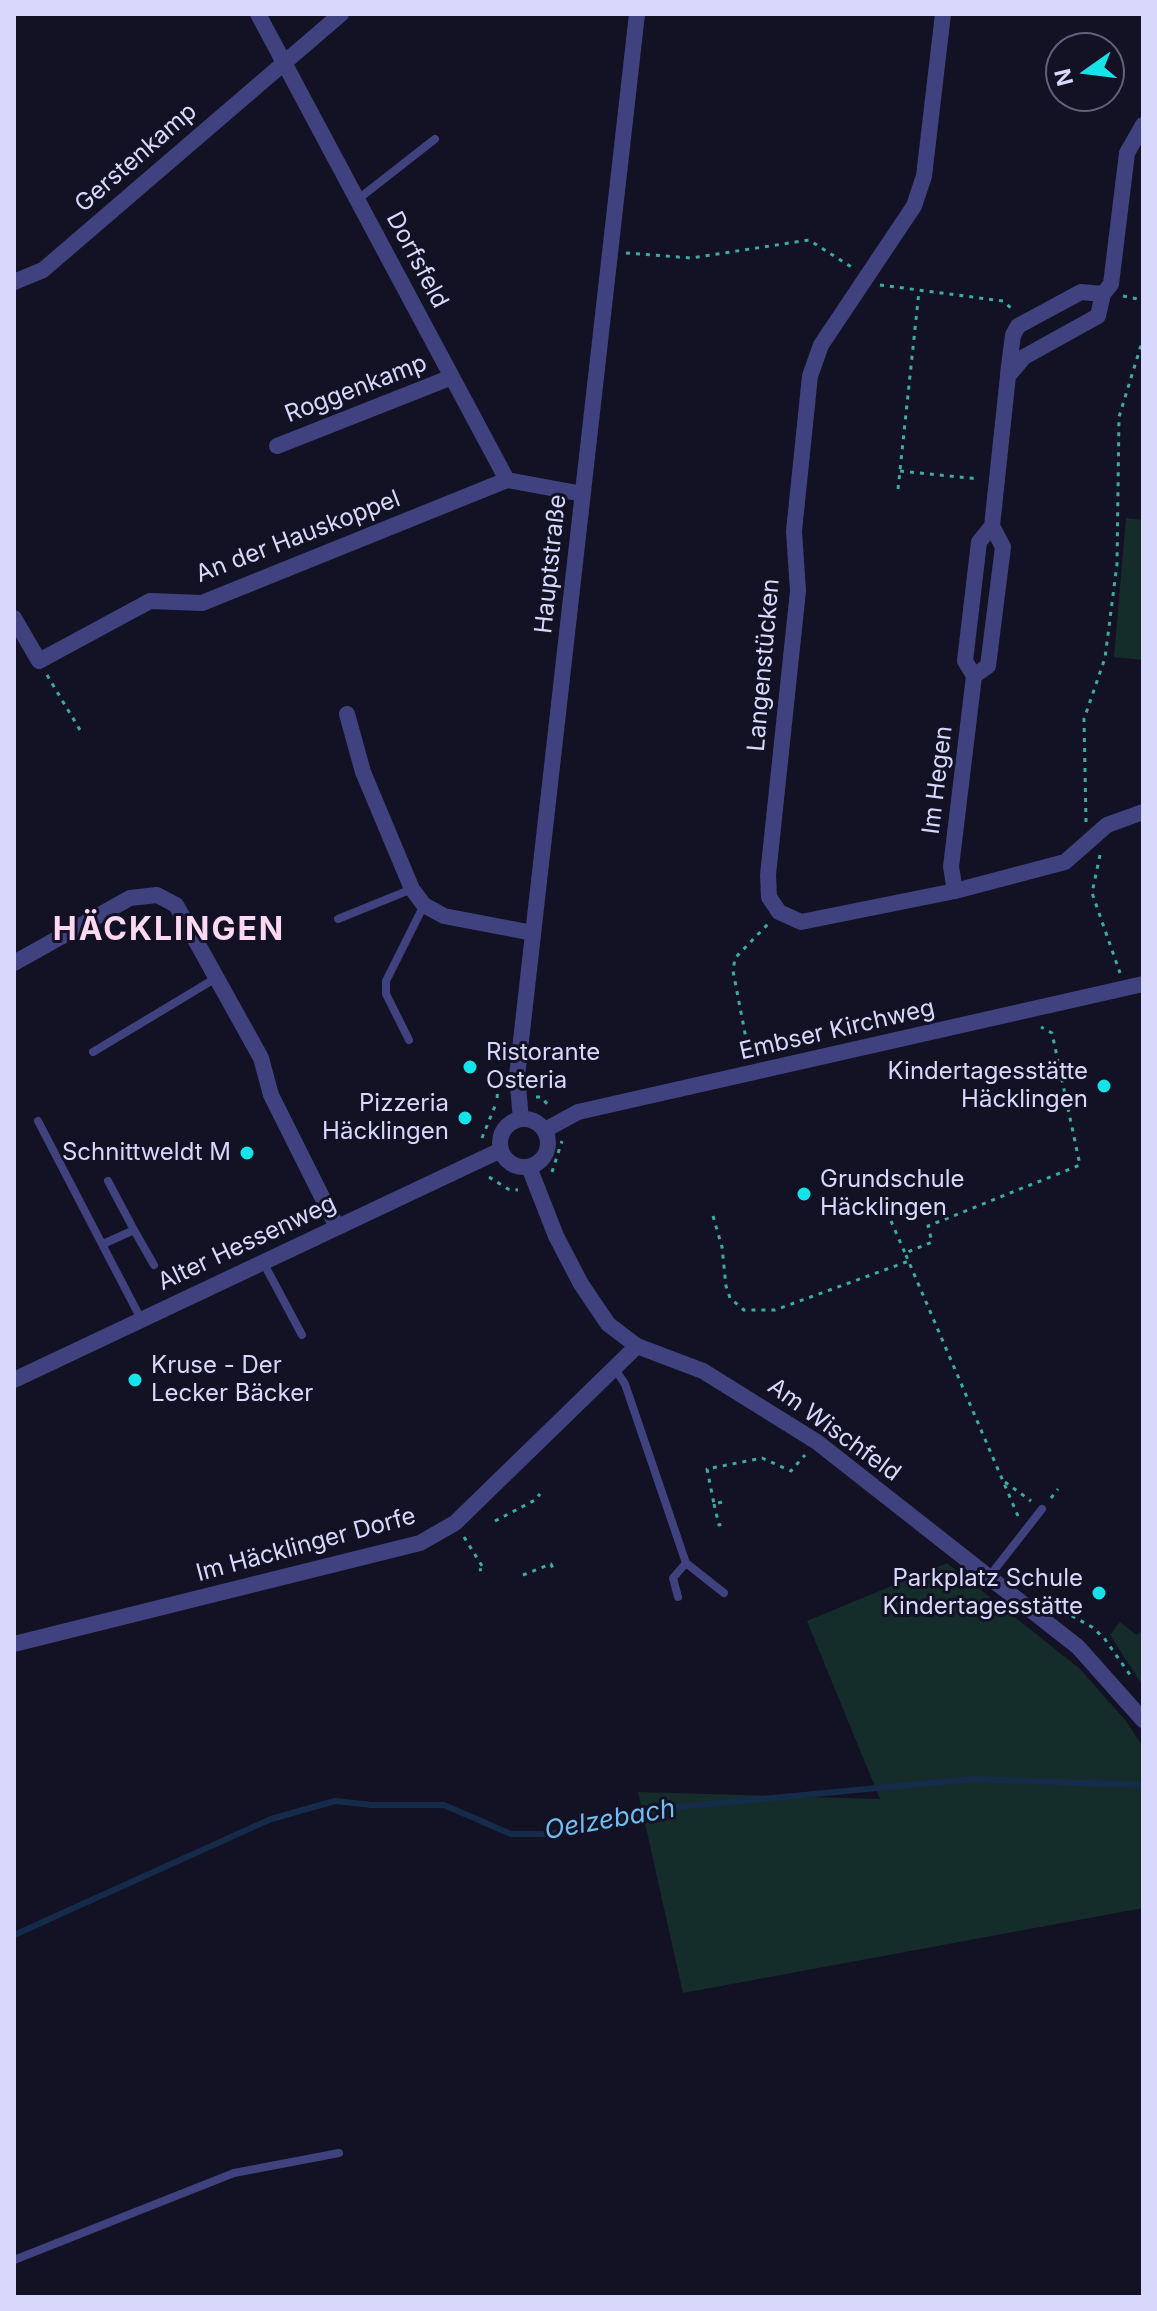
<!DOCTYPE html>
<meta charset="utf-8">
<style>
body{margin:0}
#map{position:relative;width:1157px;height:2311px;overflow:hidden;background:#131124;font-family:Inter,sans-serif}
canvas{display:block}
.frame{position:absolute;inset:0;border:16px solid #d8d7fc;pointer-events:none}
.north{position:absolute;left:1045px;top:32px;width:80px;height:80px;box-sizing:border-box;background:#131124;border:2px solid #62607a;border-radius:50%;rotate:256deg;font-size:22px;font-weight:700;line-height:32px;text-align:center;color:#d8d7fc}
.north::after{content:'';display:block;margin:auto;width:28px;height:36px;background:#14e3ea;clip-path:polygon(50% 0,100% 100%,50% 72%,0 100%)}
</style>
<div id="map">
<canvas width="1157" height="2311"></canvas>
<div class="frame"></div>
<div class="north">N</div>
</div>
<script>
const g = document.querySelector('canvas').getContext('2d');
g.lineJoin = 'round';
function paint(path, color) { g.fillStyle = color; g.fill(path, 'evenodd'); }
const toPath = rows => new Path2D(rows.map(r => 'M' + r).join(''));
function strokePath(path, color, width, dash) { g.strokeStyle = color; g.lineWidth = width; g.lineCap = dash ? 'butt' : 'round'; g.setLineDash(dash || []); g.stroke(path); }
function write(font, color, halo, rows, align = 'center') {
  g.font = font + ' Inter,sans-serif'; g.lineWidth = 6; g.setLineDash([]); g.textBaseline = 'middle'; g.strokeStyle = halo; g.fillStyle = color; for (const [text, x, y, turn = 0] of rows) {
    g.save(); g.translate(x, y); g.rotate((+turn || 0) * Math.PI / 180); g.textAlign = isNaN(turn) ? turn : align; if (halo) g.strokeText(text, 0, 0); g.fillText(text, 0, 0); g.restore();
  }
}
paint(toPath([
 [1126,518,1143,520,1143,660,1114,657],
 [947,1563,1080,1669,1126,1721,1143,1747,1143,1908,683,1993,638,1792,880,1799,807,1621],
 [1120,1622,1137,1635,1143,1629,1143,1686,1110,1635]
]), '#142d2b');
strokePath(toPath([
 [14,1935,271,1819,335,1801,372,1805,444,1805,511,1834,548,1834,616,1823,645,1810,973,1779,1143,1785]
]), '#142c4a', 6);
strokePath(toPath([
 [626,253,691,258,809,240,853,268],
 [880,285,1003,301,1012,309],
 [1123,296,1143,300],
 [1143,334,1143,342],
 [900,471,979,479],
 [898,489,919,291],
 [47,675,80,730],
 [1086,822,1084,719,1105,658,1117,564,1119,417,1142,342],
 [1100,855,1092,893,1120,973],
 [749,1054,733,971,735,958,768,924],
 [498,1084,497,1100,501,1100],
 [536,1097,541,1097,551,1108],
 [482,1138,497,1101],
 [552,1172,562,1141],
 [489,1177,508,1189,518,1190],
 [713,1216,722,1247,726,1286,730,1298,744,1310,775,1310,909,1261],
 [891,1221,905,1253],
 [1005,1482,1031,1501],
 [1051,1498,1058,1489],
 [722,1502,714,1504,707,1469,762,1458,791,1471,805,1455],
 [714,1504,719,1525,726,1523],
 [1018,1516,905,1253,932,1242,928,1226,1080,1165,1052,1033,1041,1027],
 [495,1521,535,1500,540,1494],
 [464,1537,484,1569,479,1570],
 [523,1575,551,1564,553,1569],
 [1063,1611,1092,1627,1104,1638,1133,1679]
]), '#3aad9e', 3, [4, 6]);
strokePath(toPath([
 [357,200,435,139],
 [338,919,412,889],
 [409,1040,386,994,386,981,424,905],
 [93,1052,216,978],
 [38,1121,141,1319],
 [134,1230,154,1265],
 [103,1244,134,1230,108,1181],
 [263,1262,302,1335],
 [615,1369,625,1384,686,1563,673,1578,678,1597],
 [686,1563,724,1593],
 [988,1578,1042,1509],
 [14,2260,234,2173,339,2153]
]), '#40427f', 8);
strokePath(toPath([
 [258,14,507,480],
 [943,14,924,176,914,206,821,345,810,376,794,531,798,591,768,875,769,897,779,912,801,922,955,891,1065,862,1107,825,1143,812],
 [14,282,43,270,341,14],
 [1008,374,1013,335,1018,326,1081,292,1103,294],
 [277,446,452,377],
 [14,618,39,661,150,601,202,603,507,480,583,494],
 [974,676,965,661,979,542,992,526],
 [347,714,363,772,412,889,424,905,444,916,533,933],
 [955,891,951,867,974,676,988,666,1003,547,992,526,1008,376,1024,357,1098,316,1103,294,1111,284,1127,153,1143,125],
 [14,963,130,898,157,895,176,905,261,1058,271,1095,337,1227],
 '500 1143a24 24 0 1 1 48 0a24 24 0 1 1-48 0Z',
 [521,1119,517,1076,637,14],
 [545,1130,578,1112,1143,984],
 [529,1167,556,1236,581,1284,608,1324,637,1346,703,1371,817,1442,1078,1647,1143,1720],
 [14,1380,501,1150],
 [14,1644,420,1543,455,1523,637,1346]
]), '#40427f', 16);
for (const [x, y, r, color] of [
 [470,1067,8,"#14e3ea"],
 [1104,1086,8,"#14e3ea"],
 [465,1118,8,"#14e3ea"],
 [247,1153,8,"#14e3ea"],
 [804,1194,8,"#14e3ea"],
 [135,1380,8,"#14e3ea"],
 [1099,1593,8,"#14e3ea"]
]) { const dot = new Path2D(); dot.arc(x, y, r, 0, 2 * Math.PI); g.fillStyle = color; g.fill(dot); strokePath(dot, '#131124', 3); }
write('24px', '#d8d7fc', '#131124', [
 ["Gerstenkamp",136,158,-41],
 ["Dorfsfeld",417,260,62],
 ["Roggenkamp",356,389,-21],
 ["An der Hauskoppel",298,537,-21],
 ["Hauptstraße",551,564,-84],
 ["Langenstücken",764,665,-85],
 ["Im Hegen",938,780,-83],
 ["Embser Kirchweg",837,1030,-13],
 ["Alter Hessenweg",247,1243,-25],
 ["Am Wischfeld",834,1430,36],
 ["Im Häcklinger Dorfe",306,1545,-15]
]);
write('24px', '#d8d7fc', '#131124', [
 ["Ristorante",486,1053,"left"],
 ["Osteria",486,1081,"left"],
 ["Kindertagesstätte",1088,1072],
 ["Häcklingen",1088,1100],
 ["Pizzeria",449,1104],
 ["Häcklingen",449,1132],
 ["Schnittweldt M",231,1153],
 ["Grundschule",820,1180,"left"],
 ["Häcklingen",820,1208,"left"],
 ["Kruse - Der",151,1366,"left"],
 ["Lecker Bäcker",151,1394,"left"],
 ["Parkplatz Schule",1083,1579],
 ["Kindertagesstätte",1083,1607]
], 'right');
write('italic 26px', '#6ebef2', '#131124', [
 ["Oelzebach",610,1820,-10]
]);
g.letterSpacing = '2px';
write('bold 32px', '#fcd9f1', '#131124', [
 ["HÄCKLINGEN",169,930]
]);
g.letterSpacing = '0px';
</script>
